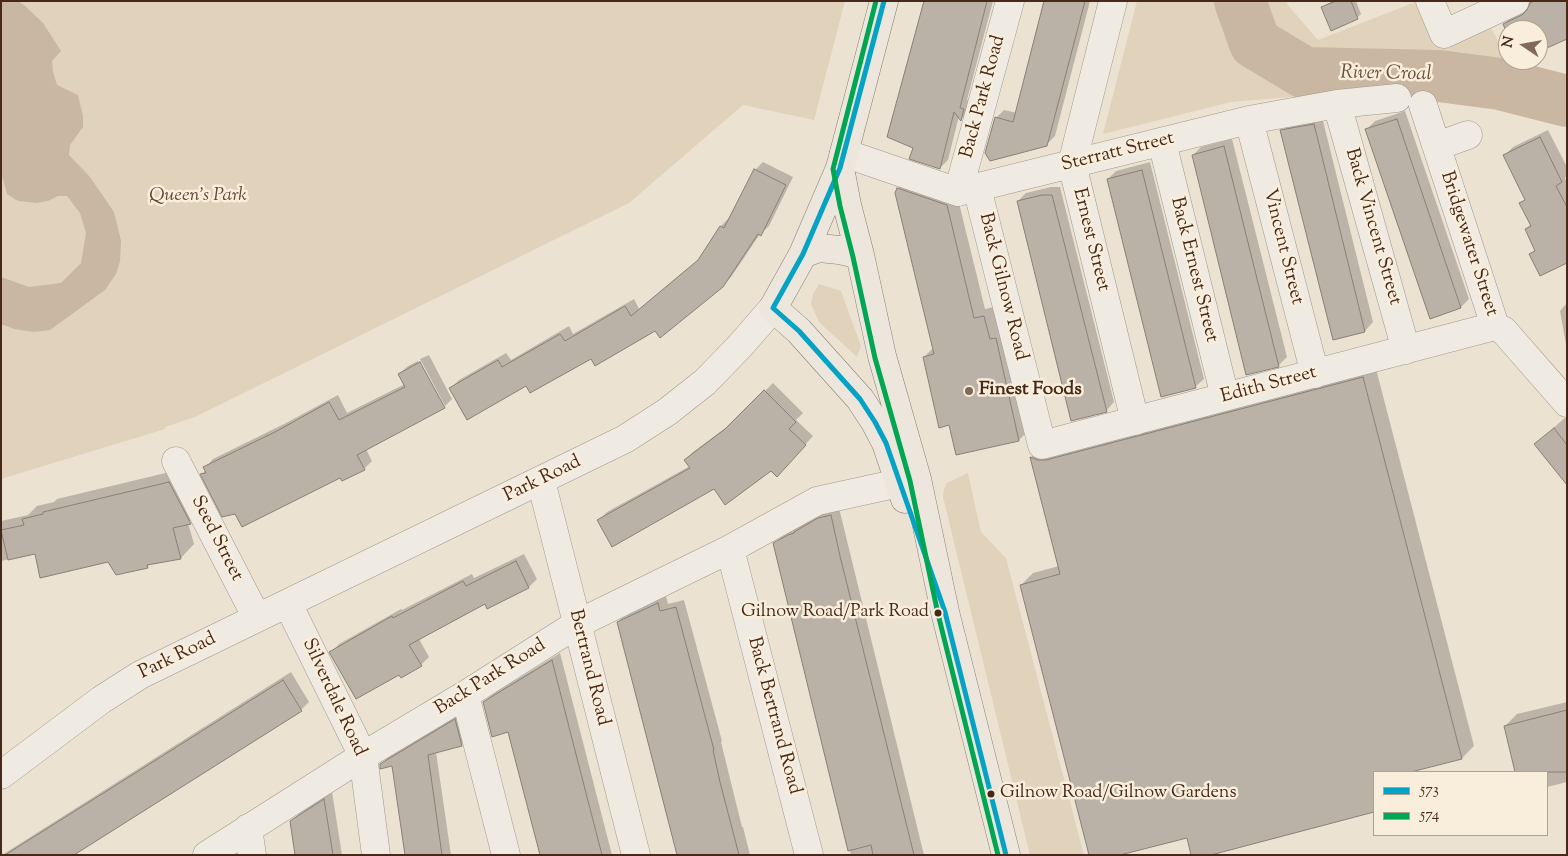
<!DOCTYPE html>
<style>
body{margin:0}
#map{position:relative;width:1568px;height:856px;overflow:hidden;background:#ece2d2;font-family:"Sorts Mill Goudy",serif}
canvas{display:block}
.frame{position:absolute;inset:0;border:2px solid #47281a;pointer-events:none}
.legend{position:absolute;left:1373px;top:771px;width:175px;height:65px;box-sizing:border-box;background:#f9eedb;border:1px solid #b29f8e;margin:0;padding:6px 9px;list-style:none;font-size:15px;color:#47281a}
.legend li{display:flex;align-items:center;gap:10px;height:25px}
.legend b{width:25px;border:1px solid #b29f8e}
.north{position:absolute;left:1498px;top:20px;width:50px;height:50px;box-sizing:border-box;background:#f9eedb;border:1px solid #b29f8e;border-radius:50%;rotate:282deg;font-size:14px;font-weight:700;line-height:20px;text-align:center;color:#47281a}
.north::after{content:'';display:block;margin:auto;width:18px;height:22px;background:#81695a;clip-path:polygon(50% 0,100% 100%,50% 72%,0 100%)}
</style>
<div id="map">
<canvas width="1568" height="856"></canvas>
<div class="frame"></div>
<ul class="legend">
<li><b style="height:6px;background:#04a3c5"></b>573</li>
<li><b style="height:6px;background:#00a651"></b>574</li>
</ul>
<div class="north">N</div>
</div>
<script>
const g = document.querySelector('canvas').getContext('2d');
g.lineJoin = 'round';
function paint(path, color) { g.fillStyle = color; g.fill(path, 'evenodd'); }
const toPath = rows => new Path2D(rows.map(r => 'M' + r).join(''));
function strokePath(path, color, width, dash) { g.strokeStyle = color; g.lineWidth = width; g.lineCap = dash ? 'butt' : 'round'; g.setLineDash(dash || []); g.stroke(path); }
function write(font, color, halo, rows, align = 'center') {
  g.font = font + ' "Sorts Mill Goudy",serif'; g.lineWidth = 5; g.setLineDash([]); g.textBaseline = 'middle'; g.strokeStyle = halo; g.fillStyle = color; for (const [text, x, y, turn = 0] of rows) {
    g.save(); g.translate(x, y); g.rotate((+turn || 0) * Math.PI / 180); g.textAlign = isNaN(turn) ? turn : align; if (halo) g.strokeText(text, 0, 0); g.fillText(text, 0, 0); g.restore();
  }
}
paint(toPath([
 [1,1,845,1,814,120,743,105,629,203,195,417,165,427,165,429,1,479],
 [1137,1,1286,1,1288,5,1318,40,1418,1,1444,42,1488,22,1511,66,1567,88,1567,125,1526,110,1482,97,1445,91,1398,88,1231,102,1103,134],
 [819,284,841,291,861,346,857,357,819,322,811,304,813,294],
 [968,473,981,532,1006,558,1084,855,1030,855,943,497,944,489,947,483]
]), '#e1d2bc');
paint(toPath([
 [1,1,18,1,25,6,43,23,61,51,52,61,53,72,57,85,78,95,83,116,83,127,70,145,69,155,90,177,114,212,121,241,120,261,116,274,105,290,50,330,34,332,14,329,1,324,1,277,29,287,61,283,81,263,86,233,80,213,67,196,58,196,48,201,36,203,18,201,7,194,1,172]
]), '#c9b7a2');
paint(toPath([
 [925,1,993,1,967,100,972,101,969,112,961,119,959,116,948,160,940,168,915,148],
 [1046,1,1090,1,1055,136,1046,145,996,118,1004,110,1017,113],
 [1333,1,1356,1,1361,14,1357,18,1323,8,1327,4],
 [1530,1,1567,1,1538,50,1538,30,1508,30,1508,33,1504,24,1525,4],
 [1405,111,1469,299,1461,307,1366,130,1375,121],
 [1322,117,1373,322,1365,331,1282,131,1290,122],
 [1548,130,1567,167,1567,176,1565,178,1567,183,1567,262,1531,254,1536,249,1526,229,1531,224,1521,204,1526,199,1505,155,1513,147],
 [1232,139,1287,357,1279,365,1247,374,1193,155,1201,147],
 [763,162,793,177,769,226,760,234,731,277,722,286,655,329,526,384,451,388,459,380,506,353,511,360,569,326,573,334,634,299,639,309,701,258,721,226,729,218,755,170],
 [1150,162,1204,379,1195,387,1108,179,1116,171],
 [908,178,957,195,985,309,994,307,1029,430,1019,440,950,424,924,357,934,347,898,188],
 [1051,187,1060,187,1114,402,1106,411,1018,201,1026,193],
 [1567,303,1567,350,1560,311],
 [429,355,452,399,445,406,420,359],
 [418,361,442,406,445,406,366,449,372,461,364,469,236,512,202,474,206,470,205,468,213,459,286,423,338,395,347,413,405,384,399,374,408,366],
 [1375,365,1474,746,1462,758,1407,772,1374,772,1374,811,1206,855,1188,836,1021,585,1033,573,1059,566,1031,457,1043,445],
 [773,383,803,413,796,420,813,436,785,467,771,469,714,487,599,520,607,512,690,466,685,460,693,452,735,421],
 [1566,417,1567,418,1567,483,1535,444],
 [182,469,203,510,188,523,194,544,181,558,151,563,147,567,109,561,36,553,1,561,1,521,28,515,37,506,54,502,57,499],
 [839,508,924,855,851,855,774,544,783,535,827,511],
 [524,554,537,579,529,587,485,602,419,639,429,657,421,665,331,653,339,644,401,609,402,610,472,574,474,578],
 [666,596,668,604,684,600,722,741,721,742,742,827,743,827,750,855,678,855,618,622,626,614],
 [560,653,612,855,541,855,509,731,484,702,493,694],
 [291,672,309,702,301,710,71,855,2,855],
 [1567,702,1567,782,1547,787,1547,772,1516,772,1505,726,1517,714],
 [463,712,469,737,461,744,436,752,451,855,407,855,393,764,381,765,389,756],
 [332,792,342,855,297,855,292,821,300,813]
]), '#0003');
strokePath(toPath([
 [1240,1,1255,43,1305,73,1439,76,1500,84,1567,101]
]), '#c9b7a2', 52);
const building = toPath([
 [924,1,987,1,960,108,964,109,961,121,954,112,940,169,909,159,913,148,887,137,924,1],
 [1044,1,1085,1,1047,146,990,161,985,153,995,117,1013,122,1044,1],
 [1336,1,1351,1,1358,19,1331,31,1321,7,1336,1],
 [1534,1,1567,1,1567,39,1538,52,1538,30,1508,30,1508,36,1503,24,1522,15,1527,10,1530,3,1534,1],
 [1397,119,1461,308,1430,319,1365,129,1397,119],
 [1314,124,1365,332,1333,340,1280,130,1314,124],
 [1540,137,1562,182,1556,186,1567,207,1567,263,1540,276,1529,254,1535,251,1525,229,1531,226,1519,203,1525,200,1503,155,1540,137],
 [1224,146,1279,367,1246,375,1192,155,1224,146],
 [754,169,786,185,761,236,758,234,723,287,660,338,655,331,595,366,591,359,530,393,526,386,467,420,449,388,498,360,502,367,560,334,565,341,625,306,631,316,698,260,720,226,724,228,754,169],
 [1142,170,1196,388,1161,397,1107,179,1142,170],
 [897,188,947,205,974,318,984,316,990,339,996,338,1019,441,956,455,949,425,939,428,923,357,934,354,895,193,897,188],
 [1042,195,1052,195,1107,412,1071,421,1017,201,1042,195],
 [420,362,445,408,357,455,365,470,342,481,340,478,242,527,235,514,222,517,200,474,206,473,203,467,277,431,329,402,339,420,405,387,398,374,420,362],
 [1363,377,1462,759,1411,772,1374,772,1374,812,1211,855,1191,855,1187,838,1120,855,1089,855,1020,585,1060,574,1030,457,1038,460,1046,460,1363,377],
 [764,390,796,422,789,429,806,445,777,477,771,471,725,505,714,489,612,547,597,520,690,468,684,460,725,429,764,390],
 [1554,428,1567,445,1567,485,1534,444,1554,428],
 [169,482,191,524,173,528,181,559,147,565,148,568,116,575,108,562,40,578,35,554,8,560,1,530,24,525,22,519,43,514,43,512,169,482],
 [831,515,840,556,914,855,873,855,871,845,848,851,773,543,788,535,794,533,794,532,818,518,831,515],
 [516,561,529,588,487,609,485,604,409,645,422,666,401,678,399,675,356,699,329,652,392,616,393,618,463,581,466,586,516,561],
 [658,603,660,611,676,607,714,750,713,750,720,782,739,855,677,855,617,622,658,603],
 [552,660,569,727,602,855,540,855,508,732,492,737,483,702,552,660],
 [283,680,302,711,74,855,5,855,283,680],
 [1567,710,1567,772,1515,772,1504,726,1567,710],
 [455,719,462,746,428,755,442,855,405,855,392,766,380,769,380,764,455,719],
 [324,799,333,855,295,855,290,821,324,799]
]);
paint(building, '#bbb2a7');
strokePath(building, '#897f75', 1);
const minor = toPath([
 [1113,1,1072,164,1135,421],
 [1430,1,1444,34,1515,1],
 [1337,104,1406,350],
 [1423,105,1495,326,1504,331,1567,403],
 [1249,120,1315,374],
 [1162,142,1225,397],
 [1437,146,1468,135],
 [844,153,958,192,1249,120,1337,104,1397,98],
 [977,188,1042,445,1495,326],
 [958,192,1010,1],
 [176,461,257,618],
 [541,481,636,855],
 [730,549,809,855],
 [288,604,363,756,376,855],
 [465,695,506,855],
 [1,775,101,700,140,675,625,439,667,412,705,382,740,346,773,308],
 [248,828,252,855],
 [207,855,363,756,465,695,577,624,730,549,817,501,899,483]
]);
const major = toPath([
 [884,1,840,168,803,254,773,308,799,331,860,399,875,422,886,443,905,499],
 [840,168,847,205,860,255,882,356,917,479,945,612,1006,855],
 [803,254,819,248,839,250,860,255]
]);
strokePath(minor, '#a1988d', 29);
strokePath(major, '#897f75', 29);
strokePath(minor, '#efeae2', 28);
strokePath(major, '#ece6dd', 28);
strokePath(toPath([
 [884,1,840,168,803,254,773,308,799,331,860,399,875,422,886,443,945,612,1006,855]
]), '#04a3c5', 5);
strokePath(toPath([
 [876,1,833,169,840,206,853,257,875,358,910,481,938,614,998,855]
]), '#00a651', 5);
for (const [x, y, r, color] of [
 [969,391,5,"#81695a"],
 [938,613,4.5,"#47281a"],
 [991,794,4.5,"#47281a"]
]) { const dot = new Path2D(); dot.arc(x, y, r, 0, 2 * Math.PI); g.fillStyle = color; g.fill(dot); strokePath(dot, '#f9eedb', 2); }
write('18px', '#47281a', '#f9eedb', [
 ["Gilnow Road/Park Road",929,613],
 ["Gilnow Road/Gilnow Gardens",1000,794,"left"]
], 'right');
write('19px', '#47281a', '#f9eedb', [
 ["Back Park Road",984,97,-75],
 ["Sterratt Street",1118,153,-14],
 ["Back Vincent Street",1372,227,74],
 ["Ernest Street",1090,240,76],
 ["Bridgewater Street",1468,244,72],
 ["Vincent Street",1282,247,76],
 ["Back Ernest Street",1193,270,76],
 ["Back Gilnow Road",1002,287,76],
 ["Edith Street",1269,386,-15],
 ["Park Road",543,480,-26],
 ["Seed Street",216,539,63],
 ["Park Road",178,657,-26],
 ["Bertrand Road",588,668,76],
 ["Back Park Road",491,678,-32],
 ["Silverdale Road",333,698,65],
 ["Back Bertrand Road",773,716,75]
]);
write('italic 19px', '#644737', '#f9eedb', [
 ["Queen's Park",198,197]
]);
write('bold 19px', '#47281a', '#f9eedb', [
 ["Finest Foods",979,391]
], 'left');
write('italic 20px', '#6a4e3c', '#f9eedb', [
 ["River Croal",1386,75,1]
]);
</script>
